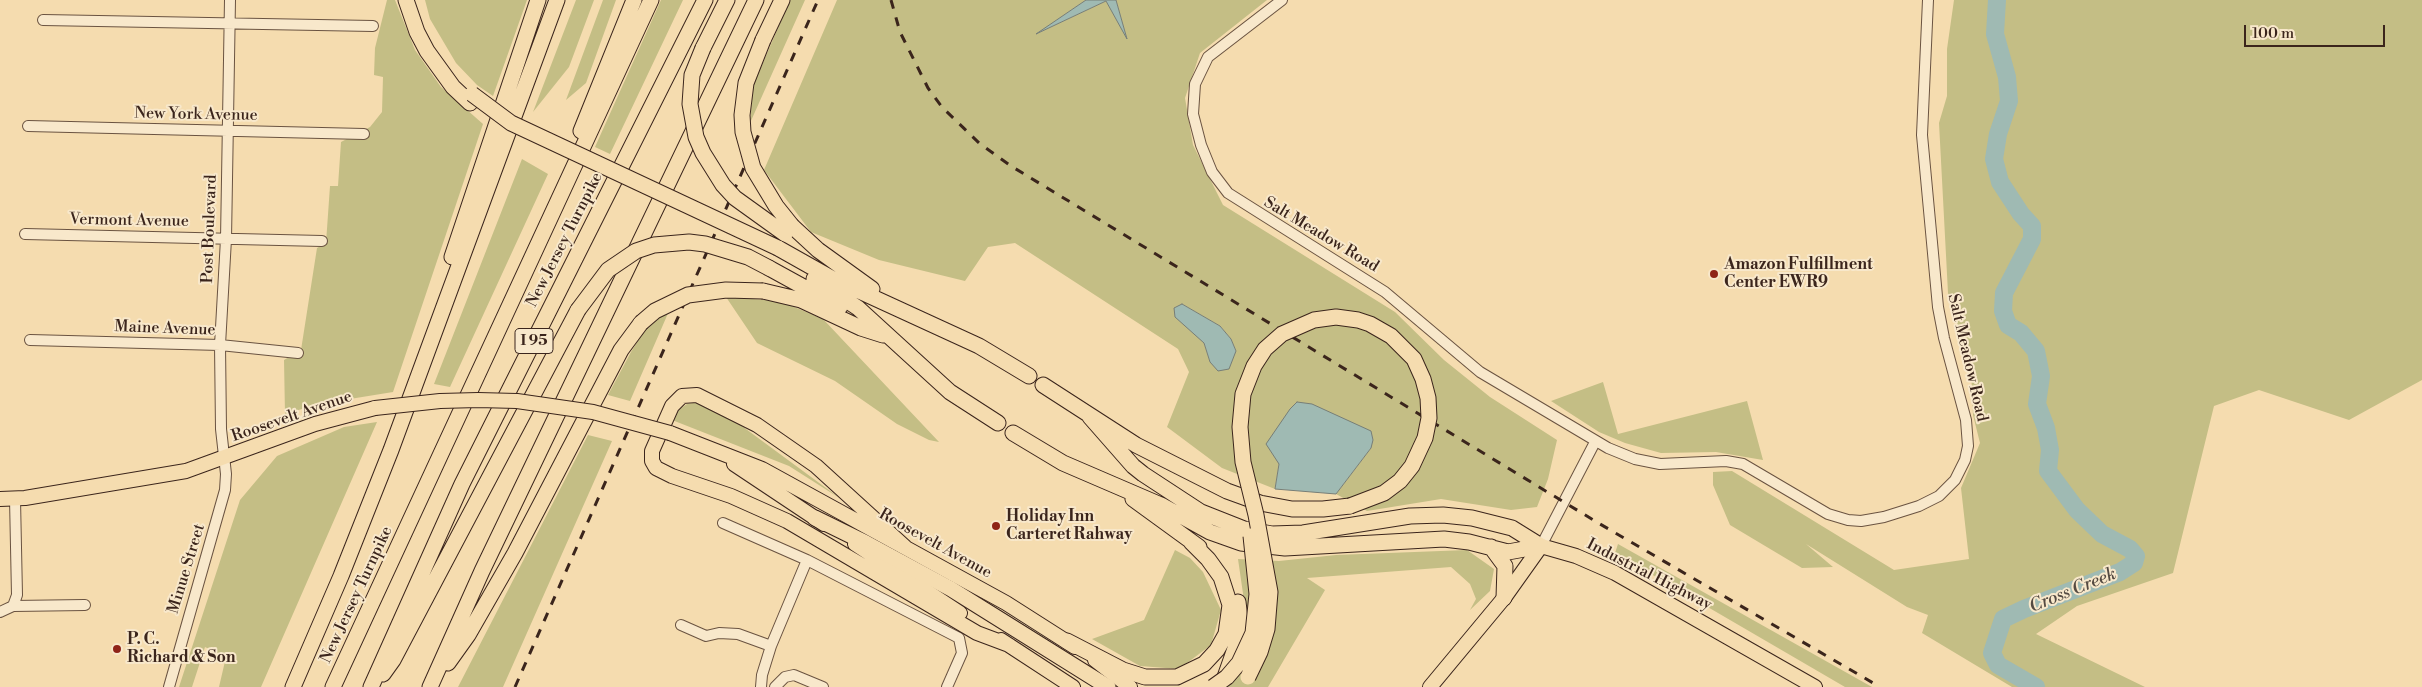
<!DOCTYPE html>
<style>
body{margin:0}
#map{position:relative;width:2422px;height:687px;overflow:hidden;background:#f5dcaf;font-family:"Libre Bodoni",serif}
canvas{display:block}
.scale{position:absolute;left:2244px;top:25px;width:141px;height:22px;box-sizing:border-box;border:2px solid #3b251c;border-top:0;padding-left:6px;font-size:15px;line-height:18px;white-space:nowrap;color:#3b251c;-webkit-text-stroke:4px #f8e8cb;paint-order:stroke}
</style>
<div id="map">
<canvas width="2422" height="687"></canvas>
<div class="scale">100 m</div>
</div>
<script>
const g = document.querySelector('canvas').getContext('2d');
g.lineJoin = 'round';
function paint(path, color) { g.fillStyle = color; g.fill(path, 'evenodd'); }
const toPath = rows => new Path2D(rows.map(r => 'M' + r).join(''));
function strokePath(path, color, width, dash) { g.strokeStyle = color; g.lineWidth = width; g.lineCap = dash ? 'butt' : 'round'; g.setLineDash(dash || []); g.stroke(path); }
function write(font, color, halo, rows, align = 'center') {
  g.font = font + ' "Libre Bodoni",serif'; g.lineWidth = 4; g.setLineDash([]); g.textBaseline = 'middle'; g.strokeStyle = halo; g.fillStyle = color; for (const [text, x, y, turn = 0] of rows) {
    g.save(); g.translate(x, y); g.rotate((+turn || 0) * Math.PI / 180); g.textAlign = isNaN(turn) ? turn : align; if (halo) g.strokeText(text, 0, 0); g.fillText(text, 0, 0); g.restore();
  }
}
paint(toPath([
 [387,0,395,0,415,50,441,87,483,124,393,392,319,404,285,414,284,360,301,350,317,248,326,243,330,186,338,186,341,142,370,127,382,112,383,77,374,75,375,48],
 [425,0,527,0,493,96,477,85,456,63,430,19],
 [576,0,594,0,569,67,533,112],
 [603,0,616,0,586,83,566,100],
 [661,0,683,0,610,154,595,147],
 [790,0,805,0,750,123,753,86],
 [837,0,1086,0,1040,32,1106,1,1126,36,1116,0,1267,0,1200,53,1185,98,1193,145,1223,205,1395,312,1444,360,1490,397,1557,440,1548,479,1537,507,1511,510,1441,499,1367,511,1336,494,1371,448,1279,464,1275,489,1222,468,1167,427,1189,372,1178,349,1015,243,988,247,965,281,879,260,811,232,764,170],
 [1182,304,1220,326,1231,339,1236,351,1210,362,1204,343],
 [1954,0,2422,0,2422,380,2349,420,2259,390,2214,406,2173,573,2077,606,2036,634,2145,687,2012,687,1922,633,1928,615,1907,607,1806,544,1833,567,1802,568,1730,525,1713,485,1713,472,1732,471,1894,570,1969,559,1961,488,1980,443,1973,415,1971,369,1948,293,1939,123,1947,96,1947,49],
 [522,159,548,174,450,387,434,384],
 [726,297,780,301,823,319,939,442,929,440,897,424,835,381,757,343],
 [669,311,630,401,608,395,631,352,646,328],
 [1603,382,1618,434,1747,401,1763,460,1716,452,1661,453,1625,443,1599,432,1551,401],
 [699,402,716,407,841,499,789,466,672,420,677,411,687,404],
 [377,422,261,687,219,687,226,657,205,647,192,687,179,687,240,500,277,456,344,427],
 [588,435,612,441,503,687,458,687],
 [1618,544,1872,687,1845,687,1615,553],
 [1175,550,1190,558,1203,572,1221,610,1211,645,1179,669,1140,666,1092,639,1144,620],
 [1467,550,1494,569,1490,591,1470,610,1476,599,1470,584,1451,567,1307,578,1325,590,1268,687,1224,687,1248,628,1238,559,1279,561,1336,555]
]), '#c4be85');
const water = toPath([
 [1086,0,1116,0,1127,39,1106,1,1036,34,1086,0],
 [1182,304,1220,326,1231,339,1236,351,1229,369,1218,371,1210,362,1204,343,1175,317,1174,308,1182,304],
 [1297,402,1312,404,1371,431,1373,440,1371,448,1336,494,1275,489,1279,464,1266,444,1290,409,1297,402]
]);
paint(water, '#9fbab3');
strokePath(water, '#777e77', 1);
strokePath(toPath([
 [1997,0,1995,34,2007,77,2009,101,1998,134,1994,159,2000,182,2021,214,2032,226,2032,239,2004,293,2003,311,2008,325,2021,333,2036,351,2041,376,2037,404,2046,428,2050,450,2048,471,2077,510,2102,534,2130,549,2136,556,2134,563,2120,572,2024,609,2003,619,1992,653,1998,665,2036,687]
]), '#9fbab3', 18);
const minor = toPath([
 [1282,0,1208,57,1195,84,1193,114,1201,145,1212,172,1228,193,1385,292,1480,372,1608,448,1635,459,1660,464,1726,461,1743,464,1828,514,1848,520,1861,521,1884,517,1919,506,1939,496,1955,480,1965,460,1968,446,1966,420,1944,338,1938,307,1922,135,1928,0],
 [43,20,373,26],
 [28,126,364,134],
 [25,234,322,241],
 [30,340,220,345,298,353],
 [723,523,807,560,771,646,762,675,761,687],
 [1541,546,1595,442],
 [807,560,959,638,962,653,947,687],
 [13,606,17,595,15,499],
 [13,606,85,605],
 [0,612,13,606],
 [681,625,706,636,719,633,738,634,771,646],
 [169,687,225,490,226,474,221,429,220,345,226,239,230,0],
 [775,687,785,677,794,675,823,687]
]);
const major = toPath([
 [670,433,762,469,1006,603,1075,647],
 [734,464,824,524],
 [0,499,25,498,186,471,315,424,375,408],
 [855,544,960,613],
 [905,547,816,466,757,425,697,395,682,396,672,406,652,451,652,461,656,468,672,476,731,496,787,521,977,633,1009,645],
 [1001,640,1073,687],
 [1095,660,1130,687],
 [1430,687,1504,598,1541,546,1576,556,1615,573,1815,687]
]);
const highway = toPath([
 [406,0,417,32,427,51,453,87,470,103],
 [763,40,782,0],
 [703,48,727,0],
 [581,131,634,0],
 [792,226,818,250,872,289],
 [778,248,833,279,979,346,1029,376],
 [452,257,538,0],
 [769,268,840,307],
 [814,279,858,308,950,392,998,423],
 [763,291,801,300,861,328,883,335],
 [1043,385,1136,445,1227,491,1260,503,1292,509,1323,509,1350,506],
 [1090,417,1133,466,1143,474,1201,512,1244,529,1272,534,1303,533,1410,516,1443,515,1472,518,1512,528,1541,546],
 [1013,433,1063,463,1163,506,1210,532,1241,543,1285,548,1444,539,1469,542,1508,552,1541,546],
 [1133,499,1199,547],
 [815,518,866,543,951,589,1108,687],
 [1491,547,1505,566,1504,598],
 [1067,641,1123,670,1145,677,1177,677,1204,664,1217,650,1226,634,1230,605,1221,577,1208,559,1191,542],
 [448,663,468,635,515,553,621,350,641,323],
 [383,674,393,660,578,310],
 [1225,677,1238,640,1240,619,1238,602],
 [293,687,341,576,391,450,557,0],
 [333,687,651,0],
 [371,687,462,484,705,0],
 [430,687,482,571,756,0]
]);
strokePath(minor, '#6a5341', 12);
strokePath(major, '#3b251c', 16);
strokePath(highway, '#3b251c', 17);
strokePath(minor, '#f8e8cb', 10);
strokePath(major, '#f5dcaf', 14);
strokePath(highway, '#f5dcaf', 15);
strokePath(toPath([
 [891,0,900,32,928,88,942,107,979,143,1011,166,1600,524,1880,687],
 [515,687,818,0]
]), '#3b251c', 3, [9, 9]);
const majorBridge = toPath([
 [375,408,440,401,478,400,517,401,593,412,670,433]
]);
const highwayBridge = toPath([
 [763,40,746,83,742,115,743,132,753,168,776,206,792,226],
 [703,48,692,75,690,104,696,137,703,153,723,185,735,198,785,234],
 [472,94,511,123,778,248],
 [578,310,608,270,636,251,654,245,689,242,705,244,748,257,769,268],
 [641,323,655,311,688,295,726,290,763,291],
 [1248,677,1260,652,1267,629,1270,592,1256,515,1243,462,1240,427,1243,394,1254,366,1265,349,1282,334,1314,320,1336,317,1358,320,1370,324,1391,336,1414,359,1423,379,1428,398,1429,418,1425,438,1412,466,1400,481,1384,493,1350,506],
 [1213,687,1227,677,1239,663,1253,633,1257,594,1251,536]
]);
strokePath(majorBridge, '#3b251c', 16, []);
strokePath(highwayBridge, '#3b251c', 17, []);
strokePath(majorBridge, '#f5dcaf', 14);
strokePath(highwayBridge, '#f5dcaf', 15);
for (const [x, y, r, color] of [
 [1714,274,5,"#8f2418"],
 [996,526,5,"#8f2418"],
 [117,649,5,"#8f2418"]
]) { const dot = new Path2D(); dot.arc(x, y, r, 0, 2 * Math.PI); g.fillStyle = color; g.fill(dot); strokePath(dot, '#f8e8cb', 2); }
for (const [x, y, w] of [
 [534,341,38]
]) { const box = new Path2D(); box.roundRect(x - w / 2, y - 12.5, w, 25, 4); g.fillStyle = '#f8e8cb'; g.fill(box); strokePath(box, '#3b251c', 1); }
write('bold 15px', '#3b251c', null, [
 ["I 95",534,341]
]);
write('16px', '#3b251c', '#f8e8cb', [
 ["New York Avenue",196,115,1],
 ["Vermont Avenue",129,221,1],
 ["Post Boulevard",210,229,-88],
 ["Salt Meadow Road",1321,235,31],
 ["New Jersey Turnpike",565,240,-63],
 ["Maine Avenue",165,329,2],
 ["Salt Meadow Road",1967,358,77],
 ["Roosevelt Avenue",292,417,-19],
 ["Roosevelt Avenue",935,544,29],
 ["Minue Street",187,569,-73],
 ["Industrial Highway",1649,575,27],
 ["New Jersey Turnpike",357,595,-65]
]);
write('bold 16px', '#3b251c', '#f8e8cb', [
 ["Amazon Fulfillment",1724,265],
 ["Center EWR9",1724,283],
 ["Holiday Inn",1006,517],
 ["Carteret Rahway",1006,535],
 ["P. C.",127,640],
 ["Richard & Son",127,658]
], 'left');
write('italic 18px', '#544a42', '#f8e8cb', [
 ["Cross Creek",2073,591,-22]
]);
</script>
